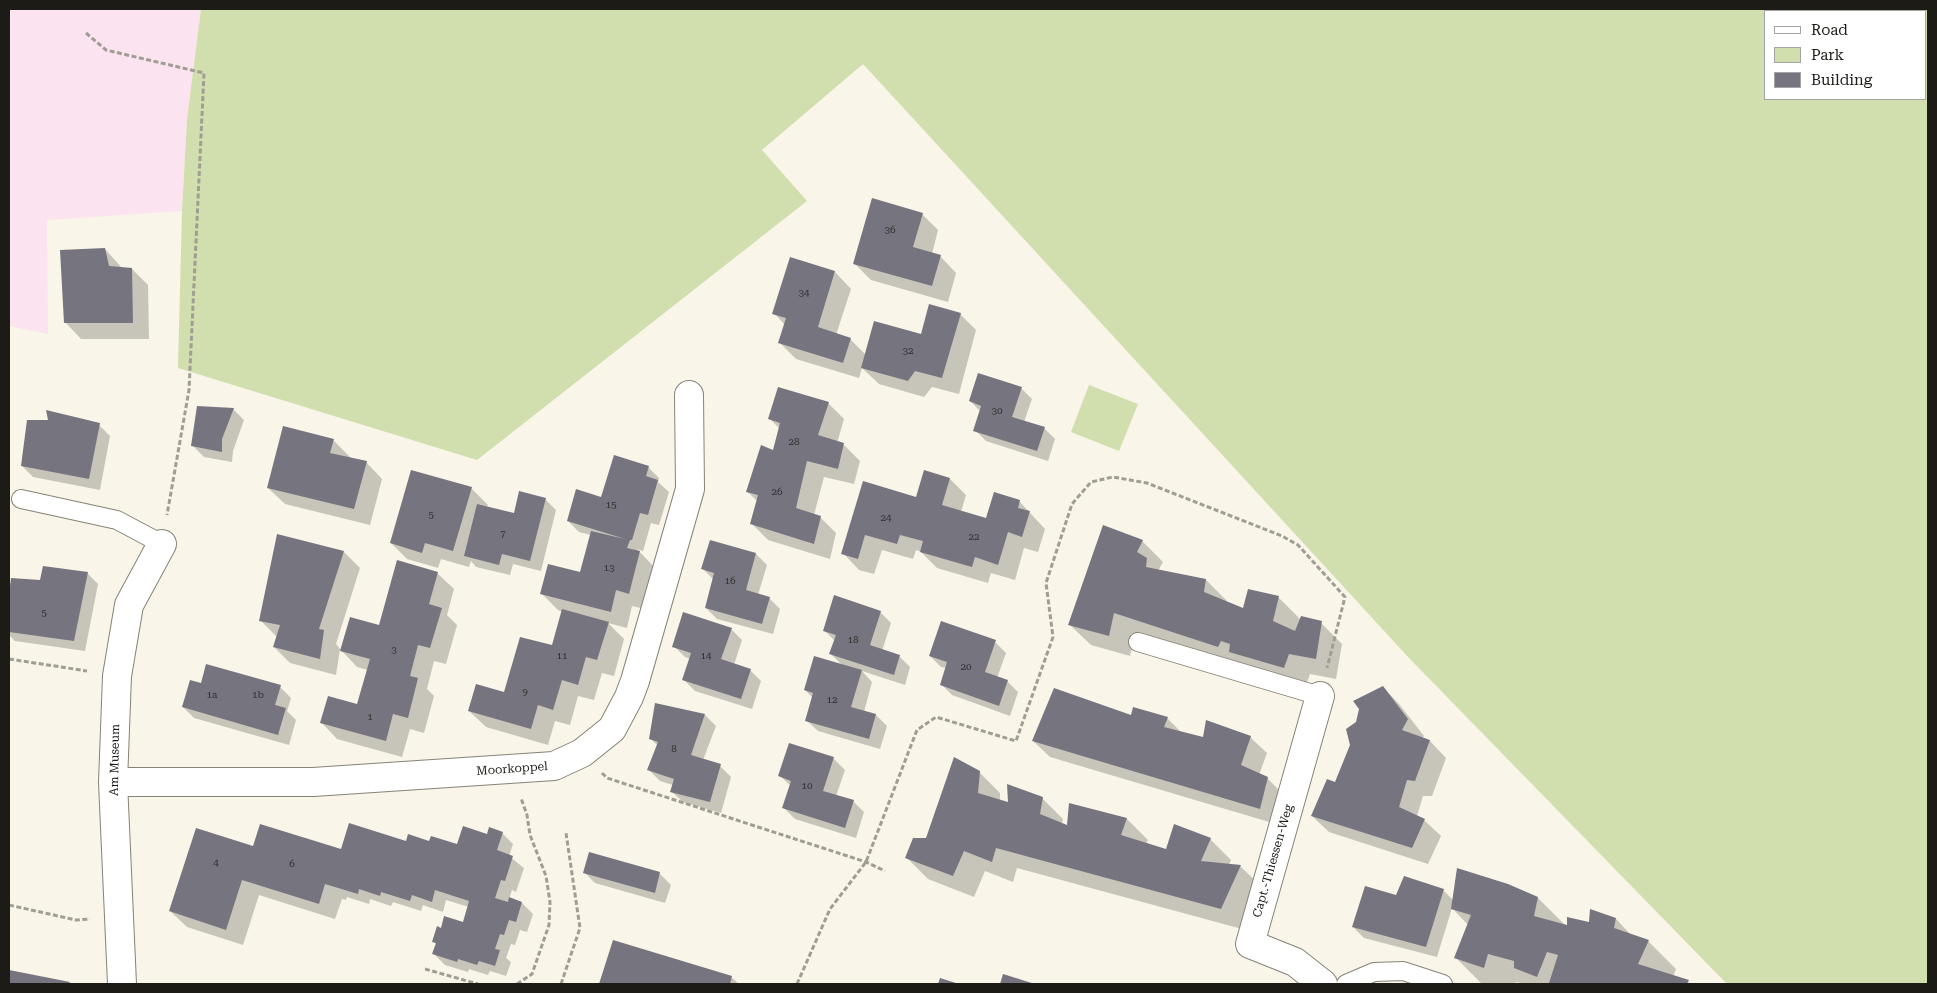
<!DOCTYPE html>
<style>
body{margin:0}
#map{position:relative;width:1937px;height:993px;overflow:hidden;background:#f9f5e8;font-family:"Roboto Serif",serif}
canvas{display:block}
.frame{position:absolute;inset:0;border:10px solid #1c1b16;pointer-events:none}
.legend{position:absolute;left:1764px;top:10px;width:162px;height:90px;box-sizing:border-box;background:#fff;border:1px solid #a4a4a2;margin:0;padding:6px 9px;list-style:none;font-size:15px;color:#1c1b16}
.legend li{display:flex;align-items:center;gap:10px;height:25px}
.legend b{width:25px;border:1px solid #a4a4a2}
</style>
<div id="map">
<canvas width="1937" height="993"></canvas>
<div class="frame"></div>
<ul class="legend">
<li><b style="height:6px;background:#fff"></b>Road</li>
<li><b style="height:14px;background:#d1deae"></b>Park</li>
<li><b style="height:14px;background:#76747f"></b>Building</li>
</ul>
</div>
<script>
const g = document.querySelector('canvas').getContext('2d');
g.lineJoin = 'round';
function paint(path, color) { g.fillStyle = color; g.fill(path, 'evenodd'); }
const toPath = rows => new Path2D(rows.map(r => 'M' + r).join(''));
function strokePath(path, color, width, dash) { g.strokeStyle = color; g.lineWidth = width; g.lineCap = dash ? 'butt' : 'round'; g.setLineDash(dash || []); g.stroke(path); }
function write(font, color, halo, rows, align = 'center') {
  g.font = font + ' "Roboto Serif",serif'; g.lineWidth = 5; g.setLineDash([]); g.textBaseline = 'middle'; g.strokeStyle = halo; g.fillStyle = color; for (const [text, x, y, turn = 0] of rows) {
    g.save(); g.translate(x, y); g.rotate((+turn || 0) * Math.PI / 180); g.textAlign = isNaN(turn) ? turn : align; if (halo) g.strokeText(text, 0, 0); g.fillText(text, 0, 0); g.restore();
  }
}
paint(toPath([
 [9,9,201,9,187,119,182,211,47,220,48,334,9,326]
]), '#fbe3ef');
paint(toPath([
 [201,9,1928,9,1928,984,1727,984,1409,658,863,64,762,150,807,201,477,460,178,368,182,211,187,119],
 [1766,11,1926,11,1926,99,1766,99],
 [1089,385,1138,404,1119,451,1071,432]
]), '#d1deae');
paint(toPath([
 [922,214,938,230,932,254,940,256,956,273,948,302,871,280,855,264],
 [105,249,122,268,132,269,148,285,149,339,81,339,65,322],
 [791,259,835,272,851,289,836,335,850,339,866,355,922,335,960,314,976,330,959,394,932,387,924,397,879,384,862,368,859,378,796,359,779,342,785,325,774,313],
 [1021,388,1032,399,1024,422,1044,428,1055,439,1048,461,986,441,975,430,981,412,970,401],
 [828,403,844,419,837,443,844,445,860,461,854,484,824,477,814,515,820,517,836,533,830,559,768,540,752,524,758,502,748,492,774,451,780,429,770,419],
 [233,409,244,420,233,451,232,462,204,457,193,446],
 [99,425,110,436,100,490,33,477,22,466],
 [333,440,350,457,349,459,366,462,382,479,370,525,285,504,268,488],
 [648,467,659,478,658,482,669,492,659,525,651,523,643,551,637,549,656,569,645,609,632,606,627,628,608,623,624,639,614,676,602,673,594,700,578,696,570,725,555,721,548,745,486,727,469,711,505,694,552,647,562,612,558,610,542,594,581,573,591,535,579,532,568,521],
 [950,479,966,495,961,512,987,520,1019,501,1045,529,1038,552,1024,548,1015,580,991,573,988,583,937,568,921,552,916,550,913,559,882,550,874,574,859,570,843,553,864,483,917,499],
 [471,488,488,505,487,507,515,515,545,499,556,510,541,571,513,564,510,575,476,567,471,561,469,567,441,559,438,568,407,559,391,543],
 [1142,541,1163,562,1158,571,1206,580,1227,601,1226,603,1244,610,1249,590,1279,598,1301,620,1321,623,1342,644,1336,679,1310,674,1305,688,1251,672,1241,663,1239,667,1135,633,1130,656,1091,645,1070,625],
 [344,552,360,568,336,644,341,650,379,626,437,573,454,589,447,615,457,625,446,664,434,661,427,689,434,696,424,733,410,729,402,757,337,739,321,722,358,705,368,670,357,667,340,649,336,675,290,663,274,647,277,637,260,620],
 [756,554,767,565,758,595,769,598,780,609,773,634,717,619,706,608,714,580,703,569],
 [87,573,98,584,85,651,15,641,9,635,9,601,12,579,41,581],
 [880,612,891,623,882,651,899,656,910,667,905,685,862,671,872,682,864,712,876,715,887,726,880,749,818,731,806,720,813,698,805,690,842,665,831,654,835,641,824,630],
 [731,629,742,640,734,665,750,670,761,681,752,709,695,691,684,680,690,659,685,657,674,646],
 [995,642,1006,653,997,678,1007,681,1018,692,1010,716,952,695,941,684,947,668,941,667,930,656],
 [201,685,280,687,291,698,287,711,296,720,289,745,194,718,183,707],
 [1383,687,1399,704,1424,736,1422,739,1430,741,1446,758,1432,796,1423,796,1417,816,1424,820,1441,836,1428,864,1329,832,1312,816,1336,784,1351,745,1357,722],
 [705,715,716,726,703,760,720,766,731,777,721,813,683,802,672,792,673,785,660,781,649,770,658,746,650,738],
 [1132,717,1167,718,1182,733,1204,739,1250,737,1267,753,1259,775,1267,778,1283,794,1276,824,1050,757,1033,741],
 [790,745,834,759,845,770,836,796,853,801,864,812,856,838,795,819,784,808,791,786,780,776],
 [979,772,1000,793,1000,801,1009,804,1042,798,1063,819,1062,824,1068,827,1127,819,1148,840,1146,844,1167,851,1210,839,1231,860,1229,865,1241,867,1262,887,1242,929,1017,868,1013,882,985,871,974,897,928,879,907,858,927,839],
 [502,833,513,844,509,856,524,868,516,892,512,890,509,899,522,903,533,914,527,932,520,930,515,945,511,944,506,958,511,962,506,976,490,971,488,975,469,969,468,972,445,965,434,954,437,945,433,941,441,929,464,923,469,907,446,900,443,912,423,905,421,911,393,902,391,906,370,899,369,904,347,897,346,900,342,899,335,919,259,895,243,945,187,927,170,911,254,848,340,850,407,843,430,842,458,846,487,835],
 [590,853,660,874,671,885,665,903,595,883,584,872],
 [1443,890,1453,900,1538,898,1568,928,1616,919,1632,936,1648,941,1676,969,1673,977,1688,982,1691,984,1526,984,1516,982,1515,984,1482,984,1455,957,1468,925,1452,908,1437,957,1364,938,1353,927,1397,897],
 [614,942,731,977,739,984,601,984],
 [9,971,69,983,70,984,9,984]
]), '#0003');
paint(toPath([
 [872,198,923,213,913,247,941,255,932,286,853,264],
 [105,248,109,266,132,268,133,323,64,323,60,250],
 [790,257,835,271,818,327,851,338,843,363,778,343,786,318,772,314],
 [929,304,961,313,942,378,915,371,908,381,861,368,874,321,921,334],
 [978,373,1022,387,1012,417,1045,427,1037,451,973,431,981,406,969,401],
 [778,387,829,402,818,435,844,443,838,469,807,461,796,508,821,516,814,544,750,524,758,495,746,492,761,445,773,450,780,423,768,419],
 [197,406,234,408,222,439,222,452,191,446],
 [46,410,100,423,89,479,21,466,27,420,48,420],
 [283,426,334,439,330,453,367,461,354,509,267,488],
 [614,455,649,466,646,476,658,480,648,515,640,513,632,540,630,540,627,548,640,551,629,594,616,590,611,612,540,594,548,564,580,572,591,531,625,539,567,521,576,489,601,497],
 [411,470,472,487,453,551,425,543,422,553,390,543],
 [924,470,950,478,942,505,986,518,994,492,1020,500,1018,508,1030,511,1022,537,1008,532,998,565,975,557,972,567,920,552,923,541,900,535,897,544,865,535,858,559,841,554,863,481,916,497],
 [519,491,546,498,530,561,502,554,499,565,464,556,477,504,514,513],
 [1103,525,1143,540,1137,552,1147,558,1146,567,1206,579,1204,592,1243,608,1248,589,1279,596,1273,621,1295,631,1301,616,1322,621,1316,659,1289,654,1284,668,1229,652,1230,644,1221,641,1218,647,1114,613,1109,636,1068,625],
 [277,534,344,551,319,629,324,630,320,659,273,647,280,625,259,621],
 [710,540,756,553,746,590,770,597,762,624,705,608,714,573,701,569],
 [397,560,438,572,429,604,442,608,430,648,418,645,410,676,418,678,408,718,393,714,386,741,320,723,328,696,357,704,370,659,340,651,350,617,379,625],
 [43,566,88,572,74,641,9,632,9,594,11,578,40,580],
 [834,595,881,611,870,645,900,655,894,675,829,654,836,635,823,631],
 [562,609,609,622,597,660,586,657,578,685,562,680,553,710,538,705,531,729,468,711,476,684,504,692,520,637,552,645],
 [683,612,732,628,721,659,751,669,741,699,682,680,691,653,672,647],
 [941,621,996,640,985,672,1008,680,999,706,940,685,947,662,929,656],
 [814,656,862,670,851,707,876,714,869,739,805,721,813,693,804,690],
 [206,664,281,685,275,705,286,708,278,735,182,707,190,680,201,683],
 [1383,686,1408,719,1402,730,1430,740,1415,781,1407,780,1399,807,1425,819,1412,848,1311,816,1327,779,1335,782,1350,745,1346,729,1356,722,1359,709,1353,701],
 [1054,688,1131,715,1133,707,1168,717,1164,727,1203,737,1206,720,1251,736,1241,765,1268,777,1260,809,1032,741],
 [655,703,705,714,691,755,721,764,710,802,670,792,674,779,647,770,658,742,649,739],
 [789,743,834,757,823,791,854,800,845,828,782,808,791,781,778,776],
 [954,757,980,771,978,793,1008,802,1007,784,1043,797,1040,814,1067,825,1069,803,1127,818,1121,835,1166,849,1174,824,1211,838,1201,861,1241,865,1221,909,996,848,992,862,964,851,953,876,905,858,913,838,926,838],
 [349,823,406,841,408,834,429,841,431,836,457,844,463,826,487,834,489,827,503,832,497,850,513,856,505,881,501,880,495,898,508,902,509,897,522,902,516,922,509,920,504,935,500,934,495,949,500,950,495,966,479,961,477,965,458,959,457,962,432,954,436,943,432,942,437,926,441,928,444,916,463,922,469,901,435,890,432,902,412,895,410,901,381,892,380,896,359,889,358,894,325,884,319,904,242,880,226,930,169,911,196,828,253,846,260,824,341,849],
 [589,852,660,872,655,893,583,873],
 [1457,868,1508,884,1538,897,1534,916,1567,925,1567,917,1589,922,1590,909,1616,918,1614,928,1649,940,1638,964,1689,980,1687,984,1553,984,1549,983,1558,955,1547,952,1537,977,1514,968,1514,961,1488,954,1484,968,1454,958,1471,915,1451,909],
 [1404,876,1444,889,1426,947,1352,927,1365,886,1396,895],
 [613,940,732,976,730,984,599,984],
 [9,970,70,982,69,984,9,984],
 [1003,974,1035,984,1000,984],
 [940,978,959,984,938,984]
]), '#76747f');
const lane = toPath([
 [21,499,117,520,162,544],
 [1138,642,1320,696],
 [1346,984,1374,972,1403,971,1443,984]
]);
const street = toPath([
 [1320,696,1250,944,1295,962,1323,984],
 [113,782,313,782,554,766,582,753,612,729,629,697,635,681,690,489,689,395],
 [122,984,113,782,117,676,129,605,162,544]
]);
strokePath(lane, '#878377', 20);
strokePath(street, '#878377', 30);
strokePath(toPath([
 [86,33,106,50,204,73,189,390,167,515],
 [9,659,87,671],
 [602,773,607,778,866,862,885,871],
 [9,905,76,920,90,919],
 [425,969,478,984],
 [517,984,532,974,549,925,550,902,546,876,530,835,527,815,521,798],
 [561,984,580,928,566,833],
 [797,984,830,909,866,862,917,730,936,717,1016,741,1053,637,1046,583,1072,504,1091,482,1113,477,1147,483,1282,536,1298,545,1345,597,1327,668]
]), '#a09e94', 3, [5, 2.5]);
strokePath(lane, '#fff', 18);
strokePath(street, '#fff', 28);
write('10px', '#323130', null, [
 ["36",890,230],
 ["34",804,293],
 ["32",908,351],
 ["30",997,411],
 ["28",794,442],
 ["26",777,492],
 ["15",611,505],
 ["5",431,515],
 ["24",886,518],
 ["7",503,534],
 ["22",974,537],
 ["13",609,568],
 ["16",730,581],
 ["5",44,613],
 ["18",853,640],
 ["3",394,650],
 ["11",562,656],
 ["14",706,656],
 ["20",966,667],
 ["9",525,692],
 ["1a",212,695],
 ["1b",258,695],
 ["12",832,700],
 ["1",370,717],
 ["8",674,749],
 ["10",807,786],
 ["4",216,863],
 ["6",292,864]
]);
write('12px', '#1c1b16', '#fff', [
 ["Am Museum",115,760,-89],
 ["Moorkoppel",512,769,-4],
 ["Capt.-Thiessen-Weg",1273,861,-74]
]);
</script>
